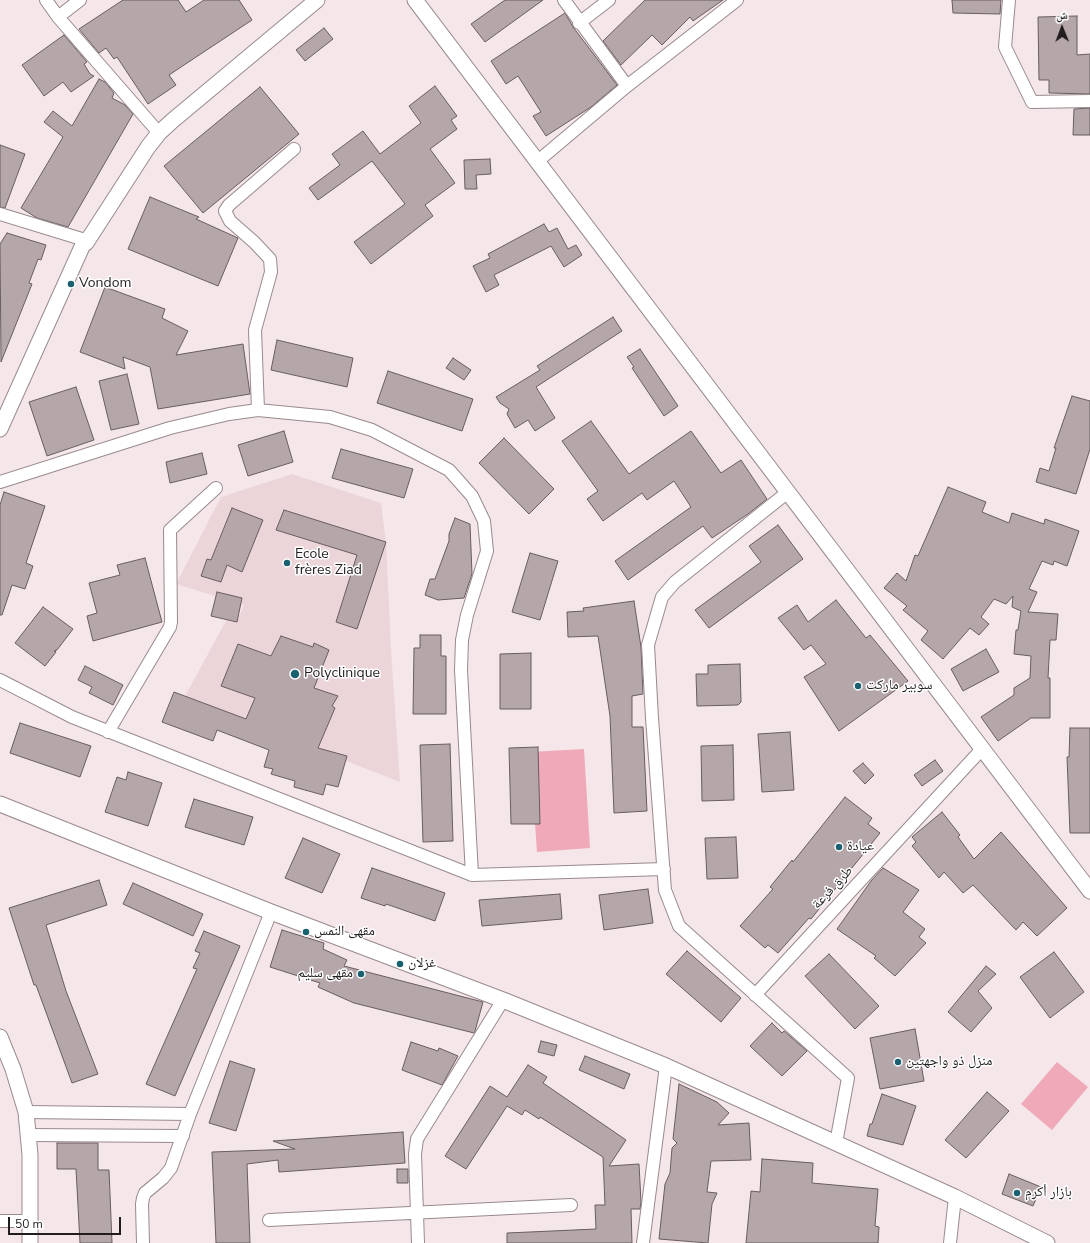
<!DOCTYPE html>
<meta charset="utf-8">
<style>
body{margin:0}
#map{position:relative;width:1090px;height:1243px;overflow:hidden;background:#f5e6e9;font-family:"Nunito Sans","Noto Naskh Arabic",sans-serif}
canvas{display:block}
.north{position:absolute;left:1042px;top:8px;width:40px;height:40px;-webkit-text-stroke:3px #fff;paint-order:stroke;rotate:359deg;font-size:11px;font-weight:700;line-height:16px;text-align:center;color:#211c1d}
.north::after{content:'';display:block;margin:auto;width:14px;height:18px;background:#211c1d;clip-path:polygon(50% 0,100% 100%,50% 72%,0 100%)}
.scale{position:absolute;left:8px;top:1217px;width:113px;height:18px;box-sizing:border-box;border:2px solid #211c1d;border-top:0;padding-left:5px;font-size:12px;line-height:14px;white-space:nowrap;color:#211c1d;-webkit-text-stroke:3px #fff;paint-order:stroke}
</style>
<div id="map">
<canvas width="1090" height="1243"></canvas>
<div class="north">ش</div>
<div class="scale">50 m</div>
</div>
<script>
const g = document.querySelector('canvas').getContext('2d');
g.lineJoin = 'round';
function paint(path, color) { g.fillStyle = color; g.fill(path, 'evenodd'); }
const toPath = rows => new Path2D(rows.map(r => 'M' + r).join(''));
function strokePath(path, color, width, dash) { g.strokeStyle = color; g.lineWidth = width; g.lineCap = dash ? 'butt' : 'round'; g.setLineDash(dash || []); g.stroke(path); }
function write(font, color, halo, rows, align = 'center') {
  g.font = font + ' "Nunito Sans","Noto Naskh Arabic",sans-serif'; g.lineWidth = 3; g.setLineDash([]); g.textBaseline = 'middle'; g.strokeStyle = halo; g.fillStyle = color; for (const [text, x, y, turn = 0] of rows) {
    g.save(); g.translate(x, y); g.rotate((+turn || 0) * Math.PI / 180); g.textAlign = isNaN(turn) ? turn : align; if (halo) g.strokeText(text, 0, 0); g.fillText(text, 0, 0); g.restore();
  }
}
paint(toPath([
 [292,474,381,503,386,542,391,650,400,782,184,698,228,617,238,619,244,605,176,584,221,497]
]), '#ecd5d9');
paint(toPath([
 [584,749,590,848,537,852,530,752],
 [1057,1062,1088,1087,1052,1130,1021,1104]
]), '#f0a9b8');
const building = toPath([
 [123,0,178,0,186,12,204,0,239,0,252,20,169,75,176,85,148,104,117,57,114,59,106,48,99,53,79,29,123,0],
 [505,0,543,0,485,42,471,24,505,0],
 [645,0,723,0,693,21,690,17,662,45,652,35,621,65,603,41,645,0],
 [952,0,1001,0,1000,14,953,13,952,0],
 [565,13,573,27,617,85,591,107,546,136,533,116,541,112,518,76,506,84,491,61,565,13],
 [1077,16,1077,55,1090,54,1090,94,1049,93,1049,80,1039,80,1038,17,1077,16],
 [324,28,333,39,305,61,296,50,324,28],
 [64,35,87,62,84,64,90,74,94,76,71,92,63,82,44,96,22,65,64,35],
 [99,79,105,82,114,93,112,98,125,105,133,114,68,227,37,218,21,208,63,137,44,122,53,111,72,126,99,79],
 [435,86,457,116,451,120,457,129,430,149,455,183,425,205,433,216,371,264,354,242,405,204,372,161,318,200,309,188,340,165,332,154,363,131,380,154,421,123,409,106,435,86],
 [260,87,299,134,203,213,164,166,260,87],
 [1090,108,1090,135,1073,135,1074,109,1090,108],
 [0,145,25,154,5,208,0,207,0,145],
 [490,159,491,174,476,175,477,189,465,189,464,160,490,159],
 [150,197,199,217,196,219,238,238,218,286,128,249,150,197],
 [544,224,549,232,557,228,568,249,576,245,582,255,564,267,551,246,494,275,499,285,486,292,473,266,490,258,488,254,544,224],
 [7,233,46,245,41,260,38,259,29,283,32,284,1,362,0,244,7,233],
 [105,287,165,309,162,318,188,331,176,355,243,344,250,394,158,409,150,367,123,357,125,369,80,352,105,287],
 [613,317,622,331,536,387,555,418,535,431,528,420,515,428,507,414,509,409,500,403,496,397,540,370,537,366,613,317],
 [277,340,353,358,347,387,271,370,277,340],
 [640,349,678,406,664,416,632,368,634,367,627,357,640,349],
 [453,358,471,370,464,380,446,368,453,358],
 [388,371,473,399,462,431,377,403,388,371],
 [127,374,139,424,111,430,99,381,127,374],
 [76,387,94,440,47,456,29,402,76,387],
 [1072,396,1090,401,1090,449,1076,494,1036,482,1040,468,1049,471,1056,448,1054,448,1072,396],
 [591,421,629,474,691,431,721,473,741,460,767,499,748,514,712,538,703,526,628,580,615,561,691,507,674,481,647,500,642,493,603,521,587,499,598,491,562,441,591,421],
 [284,431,293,462,248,476,238,445,284,431],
 [504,438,554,489,529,514,479,463,504,438],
 [341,449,413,469,404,498,332,478,341,449],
 [202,453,207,474,170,483,166,462,202,453],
 [948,487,986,502,982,512,1009,523,1012,513,1044,524,1045,519,1079,531,1067,566,1054,561,1053,565,1042,561,1029,589,1037,592,1028,612,1058,614,1056,640,1050,640,1048,678,1050,678,1050,718,1031,718,998,741,981,717,1014,695,1014,688,1030,678,1031,656,1014,654,1016,630,1018,630,1021,611,1012,607,1013,596,1006,604,994,599,981,617,989,624,979,635,970,628,943,659,921,640,928,631,903,610,907,606,884,588,897,573,906,581,915,555,918,556,948,487],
 [4,492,45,506,26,563,33,566,25,589,12,585,2,615,0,615,0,505,4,492],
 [232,508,263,520,242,572,227,565,221,582,201,576,207,559,211,560,232,508],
 [284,510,386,542,357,629,336,622,357,555,276,530,284,510],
 [455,518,470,524,472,574,464,598,438,600,425,595,430,579,435,579,449,541,449,534,455,518],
 [778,525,803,559,709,628,695,610,761,562,749,546,778,525],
 [530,553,558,561,540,620,512,612,530,553],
 [145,558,162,622,93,641,87,616,97,613,89,583,120,575,117,565,145,558],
 [217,592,242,598,237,622,211,616,217,592],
 [836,600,866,638,870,635,908,681,839,731,804,677,826,664,811,645,804,650,778,618,797,605,808,622,836,600],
 [634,601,641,647,643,694,632,696,632,727,643,727,647,811,614,813,610,716,598,636,568,637,567,612,584,611,583,608,634,601],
 [43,607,73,629,57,650,54,651,56,652,45,666,15,643,43,607],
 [420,635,441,635,441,656,446,656,446,714,413,714,414,648,420,648,420,635],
 [281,636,313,647,314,643,329,650,314,688,338,696,332,706,335,708,318,748,347,756,338,787,326,784,323,795,294,787,295,781,271,774,273,769,264,767,269,750,217,730,213,741,162,722,174,692,246,719,255,698,221,686,238,644,271,656,281,636],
 [986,649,999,672,963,691,951,669,986,649],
 [531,653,531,709,500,709,500,654,531,653],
 [740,664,741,702,738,705,697,706,696,674,708,674,708,665,740,664],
 [85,666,123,685,113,705,89,693,92,687,78,680,85,666],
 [20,723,91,746,80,777,10,753,20,723],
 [1070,728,1090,728,1090,833,1070,833,1067,757,1069,757,1070,728],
 [790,732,794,790,762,792,758,734,790,732],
 [450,744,453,841,423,842,420,745,450,744],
 [733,745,734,800,702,801,701,746,733,745],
 [538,747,540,824,511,824,509,748,538,747],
 [935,760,943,771,922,786,914,775,935,760],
 [863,763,874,775,865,784,853,771,863,763],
 [128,772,162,783,148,826,105,812,117,777,126,780,128,772],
 [845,797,872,818,868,824,880,833,811,919,809,918,778,953,768,945,765,948,740,926,773,889,770,887,792,860,793,862,845,797],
 [194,799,253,817,244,845,185,827,194,799],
 [942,812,960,835,958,837,974,859,1001,832,1067,908,1037,936,1023,922,1016,930,973,885,963,893,944,872,939,878,912,846,916,842,912,837,942,812],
 [736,837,738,878,707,879,705,838,736,837],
 [303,838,340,854,322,893,285,878,303,838],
 [372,868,445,893,435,921,386,904,385,906,361,898,372,868],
 [883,868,919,890,903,912,925,929,919,937,926,943,895,976,874,958,876,956,837,929,871,881,883,868],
 [99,880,107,905,46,925,66,991,98,1074,72,1083,36,985,34,985,9,908,99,880],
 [133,883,203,914,193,936,123,904,133,883],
 [648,889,653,923,604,930,599,895,648,889],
 [560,894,562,919,482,926,479,900,560,894],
 [282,930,324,943,323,949,347,960,344,966,483,1002,475,1031,474,1033,354,1003,318,987,320,983,270,967,282,930],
 [204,931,240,946,175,1096,146,1084,197,969,193,968,200,953,195,951,204,931],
 [687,951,741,998,721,1022,666,974,687,951],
 [1054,952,1084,992,1050,1018,1020,977,1054,952],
 [829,954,879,1006,855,1029,805,976,829,954],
 [986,966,996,974,978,991,992,1008,971,1032,948,1012,986,966],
 [772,1023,782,1033,784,1031,807,1051,782,1076,750,1046,772,1023],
 [915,1029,924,1081,880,1089,870,1038,915,1029],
 [541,1041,557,1045,554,1056,538,1052,541,1041],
 [411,1042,438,1051,439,1048,458,1056,442,1085,402,1070,411,1042],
 [585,1056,630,1074,624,1089,579,1070,585,1056],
 [230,1061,255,1069,236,1131,209,1123,230,1061],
 [528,1065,547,1077,543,1083,626,1140,609,1166,639,1164,641,1202,640,1209,631,1209,632,1243,507,1243,507,1233,596,1229,595,1205,605,1205,603,1157,540,1117,539,1119,525,1110,522,1115,507,1106,466,1169,445,1156,490,1086,507,1097,528,1065],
 [679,1084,717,1102,729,1113,718,1125,749,1123,751,1160,711,1161,707,1192,717,1193,712,1204,708,1243,659,1239,665,1184,670,1173,672,1148,677,1143,673,1139,679,1084],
 [987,1092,1009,1111,966,1158,945,1140,987,1092],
 [882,1094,916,1106,903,1145,867,1136,870,1124,872,1124,882,1094],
 [403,1132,405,1163,279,1172,278,1160,247,1164,250,1243,216,1243,212,1152,295,1149,273,1141,403,1132],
 [57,1143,98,1143,98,1170,109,1170,112,1243,80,1243,76,1169,57,1169,57,1143],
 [762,1159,813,1163,812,1183,878,1189,875,1226,879,1227,878,1243,746,1243,751,1191,760,1192,762,1159],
 [397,1169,408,1169,408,1183,397,1183,397,1169],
 [1009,1174,1041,1187,1033,1206,1002,1194,1009,1174]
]);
paint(building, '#b4a6a9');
strokePath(building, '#695d5f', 1);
const minor = toPath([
 [46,0,58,17,159,133],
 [564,0,627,86],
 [1009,0,1005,47,1032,102,1090,101],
 [58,17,80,0],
 [579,23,609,0],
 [538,161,627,86,737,0],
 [0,214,85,240],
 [258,410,255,330,271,272,270,259,254,242,230,221,225,211,229,205,294,149],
 [0,482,170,428,229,414,258,410,330,417,372,430,449,470,472,496,484,521,487,551,467,615,462,640,461,670,472,875],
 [788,492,675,582,662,597,648,645,652,718,665,890,679,926,848,1078,836,1143],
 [0,680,72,717,472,875,664,869],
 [108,732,170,627,171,622,170,530,216,488],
 [755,995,982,749],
 [26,1112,190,1114],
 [28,1135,183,1136],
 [269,1220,571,1205],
 [0,1221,30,1221],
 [143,1243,142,1204,143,1198,145,1193,163,1178,171,1168,190,1114,271,912],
 [418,1243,415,1154,417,1139,503,1000],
 [643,1243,666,1066],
 [950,1243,955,1197]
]);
const tertiary = toPath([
 [415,0,1090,891],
 [0,429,85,240,86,243,148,147,159,133,172,121,317,0],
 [0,804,271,912,503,1000,666,1066,955,1197,1047,1243],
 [0,1037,13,1069,26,1112,30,1155,30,1243]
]);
strokePath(minor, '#988a8d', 14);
strokePath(tertiary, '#988a8d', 17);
strokePath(minor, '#fff', 12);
strokePath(tertiary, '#fff', 15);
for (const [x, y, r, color] of [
 [71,284,4,"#196170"],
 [287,563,4,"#196170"],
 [295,674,5,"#196170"],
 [858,686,4,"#196170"],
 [839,847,4,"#196170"],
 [306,932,4,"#196170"],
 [400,964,4,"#196170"],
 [361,974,4,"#196170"],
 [898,1062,4,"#196170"],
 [1017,1193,4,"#196170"]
]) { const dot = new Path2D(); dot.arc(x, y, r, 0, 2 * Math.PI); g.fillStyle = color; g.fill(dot); strokePath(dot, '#fff', 1.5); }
write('14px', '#211c1d', '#fff', [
 ["Vondom",79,284],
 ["Ecole",295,555],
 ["frères Ziad",295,571],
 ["Polyclinique",304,674],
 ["سوبير ماركت",866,686],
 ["عيادة",847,847],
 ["مقهى النمس",314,932],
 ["غزلان",408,964],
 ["مقهى سليم",353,974,"right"],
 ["منزل ذو واجهتين",906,1062],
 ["بازار أكرم",1025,1193]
], 'left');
write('14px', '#211c1d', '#fff', [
 ["طرق فرعة",833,888,-47]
]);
</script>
